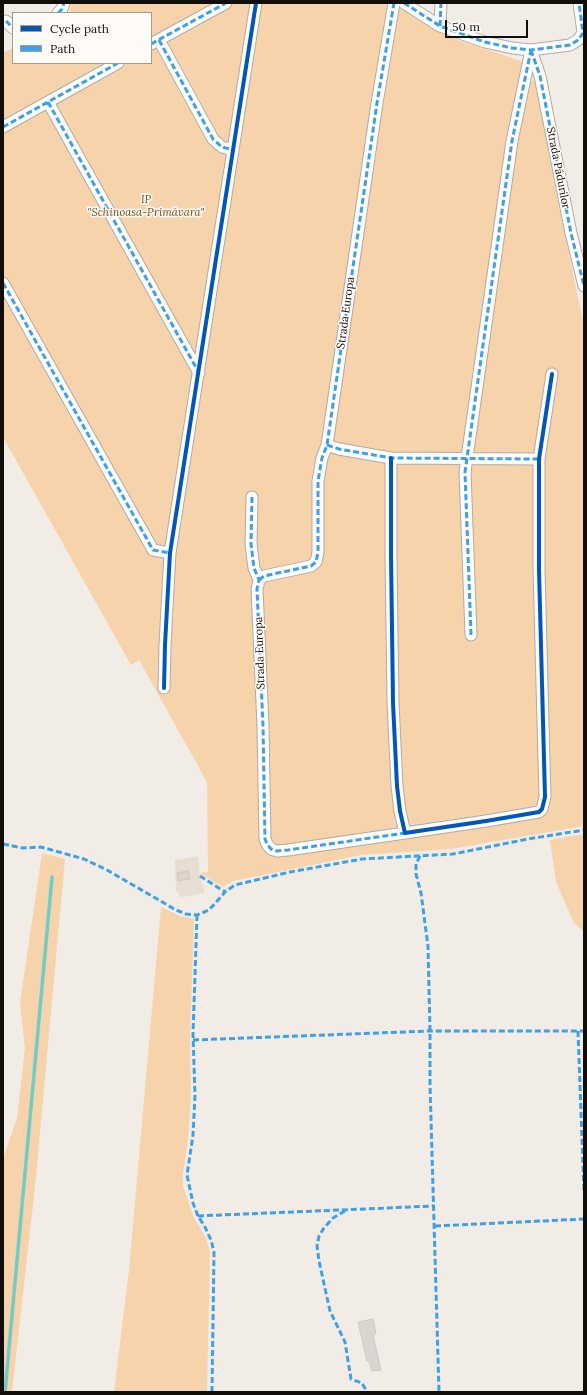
<!DOCTYPE html>
<meta charset="utf-8">
<style>
body{margin:0}
#map{position:relative;width:587px;height:1395px;overflow:hidden;background:#f2ece7;font-family:Lora,serif}
canvas{display:block}
.frame{position:absolute;inset:0;border:4px solid #110e0a;pointer-events:none}
.legend{position:absolute;left:12px;top:12px;width:140px;height:52px;box-sizing:border-box;background:#fefbf7;border:1px solid #9f9c98;margin:0;padding:5px 7px;list-style:none;font-size:12px;color:#110e0a}
.legend li{display:flex;align-items:center;gap:8px;height:20px}
.legend b{width:20px;border:1px solid #9f9c98}
.scale{position:absolute;left:445px;top:20px;width:83px;height:18px;box-sizing:border-box;border:2px solid #110e0a;border-top:0;padding-left:5px;font-size:12px;line-height:14px;white-space:nowrap;color:#110e0a;-webkit-text-stroke:3px #fefbf7;paint-order:stroke}
</style>
<div id="map">
<canvas width="587" height="1395"></canvas>
<div class="frame"></div>
<ul class="legend">
<li><b style="height:5px;background:#0057b8"></b>Cycle path</li>
<li><b style="height:5px;background:#3da1e9"></b>Path</li>
</ul>
<div class="scale">50 m</div>
</div>
<script>
const g = document.querySelector('canvas').getContext('2d');
g.lineJoin = 'round';
function paint(path, color) { g.fillStyle = color; g.fill(path, 'evenodd'); }
const toPath = rows => new Path2D(rows.map(r => 'M' + r).join(''));
function strokePath(path, color, width, dash) { g.strokeStyle = color; g.lineWidth = width; g.lineCap = dash ? 'butt' : 'round'; g.setLineDash(dash || []); g.stroke(path); }
function write(font, color, halo, rows, align = 'center') {
  g.font = font + ' Lora,serif'; g.lineWidth = 3; g.setLineDash([]); g.textBaseline = 'middle'; g.strokeStyle = halo; g.fillStyle = color; for (const [text, x, y, turn = 0] of rows) {
    g.save(); g.translate(x, y); g.rotate((+turn || 0) * Math.PI / 180); g.textAlign = isNaN(turn) ? turn : align; if (halo) g.strokeText(text, 0, 0); g.fillText(text, 0, 0); g.restore();
  }
}
paint(toPath([
 [198,856,200,878,205,893,181,897,176,891,175,860]
]), '#e8ddd3');
paint(toPath([
 [71,3,392,3,426,24,458,40,530,64,528,82,536,80,546,126,546,137,553,177,584,326,584,826,451,849,361,855,233,881,223,887,200,873,208,872,207,782,139,660,131,665,3,437,3,53,13,48,13,63,151,63,151,13,70,13],
 [584,834,584,932,574,923,556,882,550,840],
 [42,853,65,859,35,1187,12,1392,3,1392,3,1159,17,1118,25,1048,20,1003],
 [161,907,180,916,194,919,190,1039,191,1095,188,1140,183,1174,183,1186,194,1218,206,1238,210,1252,207,1392,114,1392,129,1270]
]), '#f6d3aa');
strokePath(toPath([
 [5,1392,52,877]
]), '#72ccc6', 3.5);
const building = toPath([
 [188,871,190,879,178,881,177,873,188,871],
 [373,1319,376,1334,373,1335,381,1370,372,1371,369,1361,367,1361,358,1322,373,1319]
]);
paint(building, '#d9d5d0');
strokePath(building, '#cdc9c5', 1);
const minor = toPath([
 [404,3,440,26,485,42,512,48,531,50,570,45,578,40,583,33,579,3],
 [58,13,62,9,64,3],
 [6,21,13,28],
 [440,26,441,3],
 [159,40,213,139,222,147,233,150],
 [151,44,226,3],
 [531,50,540,76,571,233,584,286],
 [48,102,199,373],
 [3,127,118,63],
 [3,283,153,550,170,553],
 [327,445,339,449,391,458,539,459],
 [391,458,391,554,393,703,397,786,400,811,405,833,486,821,539,812,542,809,545,797,539,570,539,459,552,374],
 [252,497,251,544,254,568,259,580,257,589,263,726,265,839,267,844,271,849,277,851,288,850,405,833],
 [259,580,264,576,311,566,316,562,318,552,318,481,322,458,327,445,377,103,394,3],
 [471,635,465,472,512,141,531,50],
 [164,688,165,645,170,553,256,3]
]);
strokePath(minor, '#afaba7', 13);
strokePath(minor, '#fdfcfb', 11);
strokePath(toPath([
 [404,3,440,26,485,42,512,48,531,50,570,45,578,40,583,33,579,3],
 [58,13,62,9,64,3],
 [6,21,13,28],
 [440,26,441,3],
 [159,40,213,139,222,147,233,150],
 [151,44,226,3],
 [531,50,540,76,571,233,584,286],
 [48,102,198,371],
 [3,127,118,63],
 [3,283,153,550,170,553],
 [327,445,339,449,391,458,539,459],
 [252,497,251,544,254,568,259,580,257,589,263,726,265,839,267,844,271,849,277,851,288,850,405,833],
 [259,580,264,576,311,566,316,562,318,552,318,481,322,458,327,445,377,103,394,3],
 [471,635,465,472,512,141,531,50],
 [3,844,23,848,41,847,84,859,107,870,176,910,186,914,197,915,209,910,226,891,235,885,290,872,362,859,453,854,528,839,584,830],
 [420,856,416,864,416,874,421,893,428,946,430,1031,430,1085,439,1392],
 [200,876,225,892],
 [197,915,193,1034,195,1095,193,1135,187,1175,193,1203,198,1216,205,1227,211,1240,214,1252,212,1392],
 [578,1031,584,1192],
 [193,1040,430,1031,584,1031],
 [345,1211,333,1218,324,1228,319,1236,317,1246,319,1261,330,1311,345,1342,351,1379,362,1383,367,1392],
 [198,1216,434,1206],
 [435,1226,584,1219]
]), '#3da1e9', 3, [6, 3]);
strokePath(toPath([
 [391,458,391,554,393,703,397,786,400,811,405,833,486,821,539,812,542,809,545,797,539,570,539,459,552,374],
 [164,688,165,645,170,553,256,3]
]), '#0057b8', 4);
write('11px', '#110e0a', '#fefbf7', [
 ["Strada Pădurilor",558,168,79],
 ["Strada Europa",346,313,-82],
 ["Strada Europa",260,653,-92]
]);
write('italic 11px', '#744c18', '#fefbf7', [
 ["IP",146,200],
 ["\"Schinoasa-Primăvara\"",146,213]
]);
</script>
